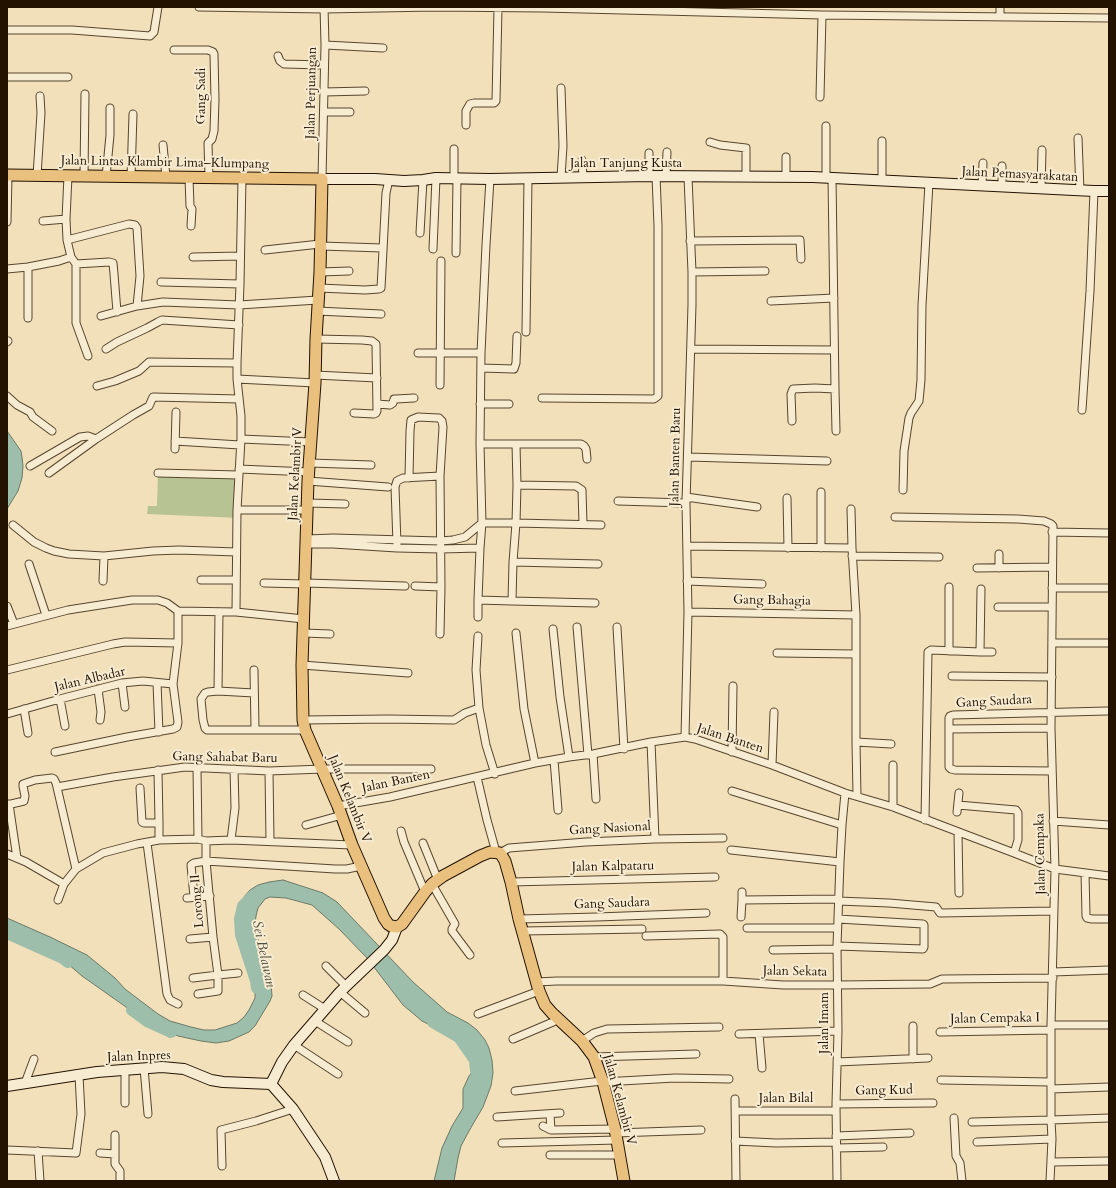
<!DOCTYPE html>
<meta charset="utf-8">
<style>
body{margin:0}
#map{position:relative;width:1116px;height:1188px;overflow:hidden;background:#f2e0ba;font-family:Cardo,serif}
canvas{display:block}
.frame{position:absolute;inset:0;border:8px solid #231200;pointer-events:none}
</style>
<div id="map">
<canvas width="1116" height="1188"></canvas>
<div class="frame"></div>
</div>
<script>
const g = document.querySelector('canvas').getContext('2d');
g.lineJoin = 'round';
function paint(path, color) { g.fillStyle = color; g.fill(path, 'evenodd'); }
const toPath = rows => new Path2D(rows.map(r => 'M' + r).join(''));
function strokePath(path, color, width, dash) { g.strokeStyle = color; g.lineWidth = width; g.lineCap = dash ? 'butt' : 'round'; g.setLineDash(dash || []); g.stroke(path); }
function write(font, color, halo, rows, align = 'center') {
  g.font = font + ' Cardo,serif'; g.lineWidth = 4; g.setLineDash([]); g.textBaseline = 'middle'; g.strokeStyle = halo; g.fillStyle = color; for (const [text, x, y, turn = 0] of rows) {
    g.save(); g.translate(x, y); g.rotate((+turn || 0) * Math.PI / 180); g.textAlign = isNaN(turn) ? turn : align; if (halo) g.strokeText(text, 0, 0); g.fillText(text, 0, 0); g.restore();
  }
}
paint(toPath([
 [158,474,241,477,240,518,147,514,148,506,157,506]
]), '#b7c392');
const water = toPath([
 [7,431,21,451,22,457,23,466,22,478,18,491,7,509,7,431],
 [283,880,323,893,337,902,413,982,447,1012,468,1023,477,1030,485,1040,489,1048,492,1060,493,1073,491,1086,483,1107,469,1131,461,1146,458,1158,454,1181,434,1181,442,1148,452,1126,463,1108,463,1089,469,1076,473,1071,474,1061,470,1048,459,1037,452,1032,430,1025,422,1021,403,1005,367,958,339,929,312,905,286,898,270,897,265,899,258,908,256,916,255,924,258,939,271,982,272,996,270,1001,255,1026,249,1032,229,1041,216,1043,201,1041,178,1036,143,1019,82,976,68,964,52,954,47,951,18,942,7,936,7,918,50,937,87,955,115,978,125,989,158,1014,170,1021,191,1027,204,1030,215,1030,237,1023,244,1017,249,1010,255,998,255,983,251,957,243,926,242,903,244,897,250,890,258,885,269,882,283,880]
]);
paint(water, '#9cbeaa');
strokePath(water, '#6c7966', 1);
strokePath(toPath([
 [254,895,243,906,240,919,241,935,256,981,257,988],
 [7,933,63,958,68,962],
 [132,1010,147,1021,171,1032],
 [433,1022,459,1037,475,1060,476,1071]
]), '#9cbeaa', 12);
const street = toPath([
 [199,7,324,9,434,7,543,8,822,15,1109,18],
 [1000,16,1000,7],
 [7,30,72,30,150,36,154,32,158,7],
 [325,45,383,48],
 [174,50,208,50,213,52,214,54,215,100,214,131,212,139,208,143,209,178],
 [278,56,280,61,284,64,324,65],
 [7,77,68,77],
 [561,88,563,146,561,177],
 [324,92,365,91],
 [820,97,822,15],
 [324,112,350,112],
 [466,125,466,111,470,104,474,103,494,103,496,101,498,8],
 [1078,138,1080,191],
 [882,141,882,180],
 [710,142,720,145,746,148,746,176],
 [163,145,166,177],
 [454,149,454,178],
 [582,160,583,177],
 [37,176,41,113,40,96],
 [68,176,66,219,67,240,129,224,135,225,137,228,140,276,137,306],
 [84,176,85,94],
 [649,176,649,153],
 [666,176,667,152],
 [106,177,110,135,110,108],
 [131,177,133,114],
 [786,177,786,157],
 [826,177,826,126],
 [189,178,190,206,192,209,191,226],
 [322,179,325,45,324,7],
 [982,185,983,163],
 [1002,186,1002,166],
 [1041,189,1042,150],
 [43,221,66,219],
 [7,222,8,175],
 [420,233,423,180],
 [67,240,71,257,76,264,76,323,88,356],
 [690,241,800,240,801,259],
 [321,246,382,248],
 [433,249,436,178],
 [265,250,320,244],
 [456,253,457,178],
 [193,257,240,256],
 [76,264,109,262,113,263,114,274,117,312],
 [7,269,28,267,59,261,71,257],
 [320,272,349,271],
 [692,272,765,271],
 [161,282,240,284],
 [319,288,365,290,379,289,381,288,386,193,389,180],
 [771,301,834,298],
 [317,311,381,314],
 [101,316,137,306,163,302,239,305,318,300],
 [28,318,28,267],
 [526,332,528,178],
 [316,339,362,340,372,341,376,344,377,411,376,413,374,414,354,413],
 [7,342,8,341],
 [106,349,117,342,147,328,158,322,162,320,239,325],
 [691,349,834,350],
 [418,353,481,353],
 [481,368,514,369,516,363,517,336],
 [315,375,377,378],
 [237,379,315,383],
 [440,385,441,261],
 [97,386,115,381,139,371,149,362,237,363],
 [835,389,836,431],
 [7,396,17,405,30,412,33,417,52,431],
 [542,398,654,399,658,396,658,226,656,176],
 [377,404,390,405,393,403,394,399,396,399,414,398],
 [480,404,509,404],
 [1082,410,1090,291,1094,191],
 [792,421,791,394,793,389,815,388,835,389,832,177],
 [241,439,311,442],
 [175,441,240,445],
 [480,444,581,444,584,446,586,449,587,459],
 [175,449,176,412],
 [688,457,827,461],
 [310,463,371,465],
 [30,466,80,437,88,436,96,439],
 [239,469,309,472],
 [49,473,96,439,133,415,149,406,153,397,154,397,239,399],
 [158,473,239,475],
 [409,478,410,431,411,420,418,417,439,418,442,421,443,427,440,476,441,587,440,634],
 [308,481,388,487],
 [517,485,576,486,582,490,583,524],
 [903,490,904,451,909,418,911,413,919,401,921,380,922,305,929,183],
 [821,492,821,548],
 [686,497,757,507],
 [787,498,788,548],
 [618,501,686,503],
 [308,503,345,504],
 [851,509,852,548],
 [237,510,308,510],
 [895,517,1018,519,1044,521,1051,524,1053,526,1051,728,1055,869,1051,1025,1051,1120,1052,1139,1050,1181],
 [13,525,34,542,46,548,54,551,69,554,104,556,153,551,179,550,236,552],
 [1052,532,1109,533],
 [307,539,333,538,440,541,453,540,465,537,482,523,516,523,517,485,516,444],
 [307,544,333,544,397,548,441,549,480,548,478,600,512,601,595,603],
 [397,544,395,487,397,481,403,478,440,476],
 [687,546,852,548,856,615,856,742,857,796],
 [480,548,482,523,480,444,481,353,486,245,490,179],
 [999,554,999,568],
 [852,556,939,557],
 [513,562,598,564],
 [29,564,46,615],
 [977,568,1052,567],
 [201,580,236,580],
 [103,581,104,556],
 [687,581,762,584],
 [264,583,305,584],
 [306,583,405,586],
 [415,586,441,587],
 [1052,588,1109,588],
 [478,600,478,617],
 [512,601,513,562,516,523,601,525],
 [7,606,14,624],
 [998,607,1052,607],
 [178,611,236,612,304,619],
 [236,612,237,510,241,439,241,416,237,379,237,363,240,284,242,178],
 [688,612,856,615],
 [7,626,68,610,132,600,158,600,167,603,178,611],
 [577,627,588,755],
 [617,627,624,749],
 [553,629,560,697,569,757],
 [304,633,330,634],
 [516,633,524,709,535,763],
 [478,636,476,670,479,708,486,745,495,774],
 [1052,643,1109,643],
 [949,651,949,587],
 [980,652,992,652],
 [777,653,856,654],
 [302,665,408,673],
 [7,670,113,644,125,642,178,643],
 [254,670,255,729],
 [952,676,1052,677],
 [122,683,125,707],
 [157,683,159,732],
 [98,689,101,712,100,720],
 [218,691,219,612],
 [254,693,218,691,208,692,205,693,201,699,203,720,205,728,207,730,305,730],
 [60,699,65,726],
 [24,709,28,733],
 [7,714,60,699,122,683,143,681,173,684],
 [303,720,388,719,454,720,465,713,479,708],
 [1051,728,949,729,949,767,951,769,955,770,1052,771],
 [949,729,949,718,950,716,953,715,1107,711],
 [685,737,688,612,686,503,692,305,692,272,688,177],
 [651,742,655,839],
 [856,742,891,744],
 [55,752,127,737,173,729,177,727,178,722,173,684,178,643,178,611],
 [732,752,733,686],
 [593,754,596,799],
 [554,760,558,810],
 [772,765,774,712],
 [197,768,198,839],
 [269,771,270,841],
 [477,777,487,820,496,852],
 [57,787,113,777,185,767,269,771,323,769,431,769],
 [140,788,142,822,144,823,159,823,158,770],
 [732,791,842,825],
 [9,804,17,858],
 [7,805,24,801,25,796,23,786,23,784,35,780,52,778,54,779,56,783,76,869],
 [958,805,1016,810,1018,813,1018,840,1014,853],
 [338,806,390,797,535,763,569,757,593,754,651,742,685,737,695,739,772,765,845,793,893,807,1014,853,1055,869,1109,876],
 [893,807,893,765],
 [957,812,959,793],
 [925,820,928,652,931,650,980,652,981,589],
 [1053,821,1109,825],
 [306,825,342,815],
 [401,831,404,842,425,892],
 [958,832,959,893],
 [159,840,159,823],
 [231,840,235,808,234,769],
 [147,843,167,994,170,1000,178,1004],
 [423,843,438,880],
 [731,850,840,862],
 [500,853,509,848,586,842,655,839,723,838],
 [7,854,26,862,64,884],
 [1085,873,1086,916,1087,918,1092,919,1109,919],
 [511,882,715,877],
 [432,884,455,924,452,929,452,931,470,955],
 [742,892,742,900,838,899],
 [194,897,191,865,194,863,206,861,335,869,347,869,361,866],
 [187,898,210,896],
 [58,900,64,884,76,869,103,853,137,844,159,840,198,839,206,841,231,840,352,845],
 [838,901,889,903,936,907,940,913,1053,911],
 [741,917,742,900],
 [519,919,597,917,706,913],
 [747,928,837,928],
 [523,931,642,929],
 [646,936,720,934,723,937,723,981],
 [190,939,213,937,206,861,206,841],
 [837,946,923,949,924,947,924,925,923,924,838,919],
 [773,950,837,949],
 [326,966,346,986],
 [1053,972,1109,970],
 [193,978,218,975,213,937],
 [536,982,557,981,723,981,783,985,837,985,930,984,942,979,1053,978],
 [340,992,365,1013],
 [198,994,218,991,218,975,238,973],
 [303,995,325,1009],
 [478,1014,539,991],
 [315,1021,348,1042],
 [1051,1025,1109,1025],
 [940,1032,1051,1030],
 [739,1034,838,1031],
 [759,1034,762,1068],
 [513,1039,553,1022,558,1019],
 [582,1041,594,1033,607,1029,719,1027],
 [294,1045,338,1074],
 [594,1057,696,1054],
 [913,1059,913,1026],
 [837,1062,928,1058],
 [144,1068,148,1114],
 [125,1069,125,1103],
 [941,1080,1051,1082],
 [603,1082,675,1078,729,1079],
 [25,1083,34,1059],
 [1051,1089,1109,1087],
 [515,1091,602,1081],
 [735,1099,736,1181],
 [836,1104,933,1103],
 [736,1111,836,1111],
 [550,1114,551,1130],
 [497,1117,560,1113],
 [954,1118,956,1156,960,1163,962,1181],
 [972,1122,1051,1120,1109,1118],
 [543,1126,551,1130,615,1129],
 [616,1133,701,1130],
 [115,1135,115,1154],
 [836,1136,910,1133],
 [735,1141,776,1143,836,1142],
 [977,1142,1052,1139],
 [502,1143,617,1140],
 [836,1148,883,1147],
 [7,1150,76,1153,81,1114,79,1075],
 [38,1151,40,1181],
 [100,1153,115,1154,115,1164,120,1171,120,1181],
 [550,1155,620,1155],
 [1051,1162,1109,1161],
 [222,1166,221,1130,256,1121,293,1109],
 [837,1181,836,1104,838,1031,837,946,840,862,842,825,845,793]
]);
const secondary = toPath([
 [322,179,375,179,404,181,423,180,436,178,490,179,649,176,813,177,1094,191,1109,191],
 [271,1084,282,1062,294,1045,340,992,384,950,392,940,397,927],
 [271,1084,293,1109,325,1157,334,1181],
 [7,1086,97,1072,162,1067,184,1069,211,1080,223,1082,271,1084]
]);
const primary = toPath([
 [7,175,322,179,320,272,316,339,315,383,308,481,302,665,303,720,305,730,338,806,352,845,384,918,388,924,391,926,397,927,402,924,425,892,432,884,443,876,480,856,490,852,500,853,502,856,505,861,511,882,519,919,539,991,545,1005,552,1013,582,1041,594,1057,603,1082,615,1129,624,1181]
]);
strokePath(street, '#57462e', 9);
strokePath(secondary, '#231200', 12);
strokePath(primary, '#231200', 13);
strokePath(street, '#f7ebd2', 7);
strokePath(secondary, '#f7ebd2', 10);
strokePath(primary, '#e9c07d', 11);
write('13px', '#231200', '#f7ebd2', [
 ["Jalan Perjuangan",312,93,-89],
 ["Gang Sadi",202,96,-90],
 ["Jalan Lintas Klambir Lima–Klumpang",165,163,1],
 ["Jalan Tanjung Kusta",626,164],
 ["Jalan Pemasyarakatan",1020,175,3],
 ["Jalan Banten Baru",676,457,-89],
 ["Jalan Kelambir V",296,474,-87],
 ["Gang Bahagia",772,601,1],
 ["Jalan Albadar",90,680,-13],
 ["Gang Saudara",994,702,-3],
 ["Jalan Banten",730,739,18],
 ["Gang Sahabat Baru",225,758,1],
 ["Jalan Banten",396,782,-12],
 ["Jalan Kelambir V",349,799,68],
 ["Gang Nasional",610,829,-3],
 ["Jalan Cempaka",1041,854,-91],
 ["Jalan Kalpataru",613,867,-1],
 ["Lorong II",198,901,-95],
 ["Gang Saudara",612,904,-2],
 ["Jalan Sekata",795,972,1],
 ["Jalan Cempaka I",995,1019,-1],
 ["Jalan Imam",825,1023,-90],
 ["Jalan Inpres",139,1057,-2],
 ["Gang Kud",884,1091,-1],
 ["Jalan Bilal",786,1099],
 ["Jalan Kelambir V",619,1100,75]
]);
write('italic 14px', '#4d4e3c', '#f7ebd2', [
 ["Sei Belawan",263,954,78]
]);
</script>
